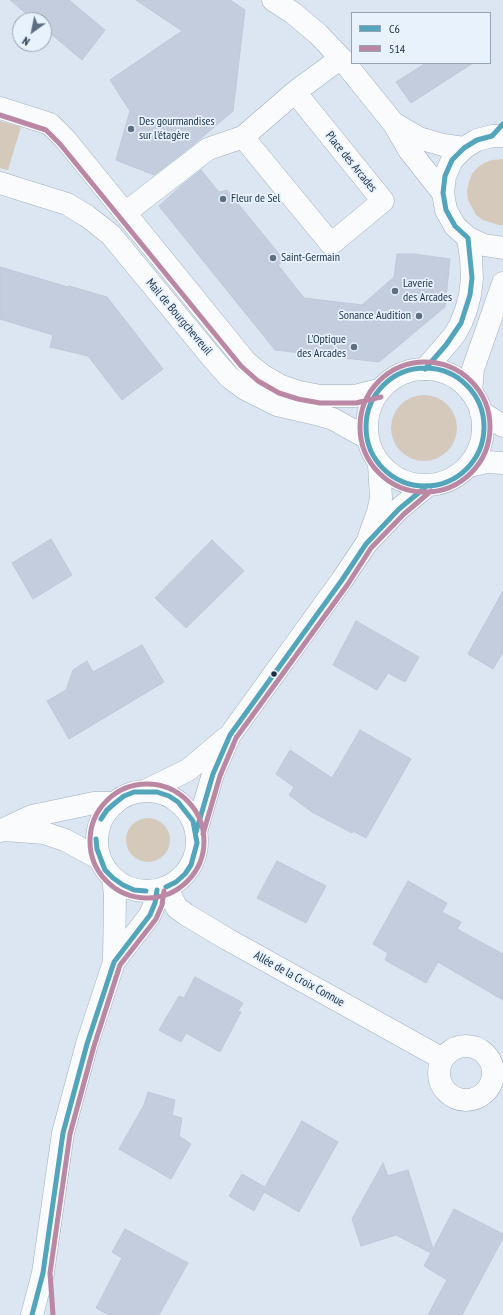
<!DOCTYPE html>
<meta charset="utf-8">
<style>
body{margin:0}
#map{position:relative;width:503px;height:1315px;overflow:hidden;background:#dbe6f2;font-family:"PT Sans Narrow",sans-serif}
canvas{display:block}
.legend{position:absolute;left:351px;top:12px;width:140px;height:52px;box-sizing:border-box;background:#e7f2fd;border:1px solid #95a4b3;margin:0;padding:5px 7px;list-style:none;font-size:12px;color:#1b2f45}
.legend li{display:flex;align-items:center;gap:8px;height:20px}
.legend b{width:20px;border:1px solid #95a4b3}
.north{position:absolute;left:12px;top:12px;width:40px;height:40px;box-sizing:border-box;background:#e7f2fd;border:1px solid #95a4b3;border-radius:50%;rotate:213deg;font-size:11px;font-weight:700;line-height:16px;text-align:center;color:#1b2f45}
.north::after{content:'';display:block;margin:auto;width:14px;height:18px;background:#5e6f82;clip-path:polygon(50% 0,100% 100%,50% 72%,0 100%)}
</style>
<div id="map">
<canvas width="503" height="1315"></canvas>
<ul class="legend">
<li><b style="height:5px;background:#53a5bb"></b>C6</li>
<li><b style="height:5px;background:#ba88a4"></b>514</li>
</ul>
<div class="north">N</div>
</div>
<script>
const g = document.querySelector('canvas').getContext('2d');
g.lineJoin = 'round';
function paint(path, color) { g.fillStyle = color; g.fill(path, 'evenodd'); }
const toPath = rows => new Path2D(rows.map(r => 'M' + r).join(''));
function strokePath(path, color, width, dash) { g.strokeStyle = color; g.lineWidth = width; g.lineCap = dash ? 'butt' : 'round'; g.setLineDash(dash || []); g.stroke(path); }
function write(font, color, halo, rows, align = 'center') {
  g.font = font + ' "PT Sans Narrow",sans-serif'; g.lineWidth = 3.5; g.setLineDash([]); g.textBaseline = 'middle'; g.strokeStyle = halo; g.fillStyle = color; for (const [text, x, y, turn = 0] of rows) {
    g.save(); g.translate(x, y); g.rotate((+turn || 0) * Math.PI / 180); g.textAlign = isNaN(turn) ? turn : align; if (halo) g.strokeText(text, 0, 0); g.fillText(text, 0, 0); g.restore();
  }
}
paint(toPath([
 [0,121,21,127,8,170,0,168],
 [503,159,503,225,499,225,483,220,476,215,468,200,467,191,469,182,472,174,477,168,484,163,492,160],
 '391 428a33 33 0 1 1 66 0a33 33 0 1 1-66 0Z',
 '126 840a22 22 0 1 1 44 0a22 22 0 1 1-44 0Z'
]), '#d5c9bc');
const building = toPath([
 [10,0,69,0,105,30,82,60,44,28,44,20,34,20,10,0],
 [136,0,230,0,245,10,233,111,193,145,154,175,116,160,130,111,110,80,182,31,136,0],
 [426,63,473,63,411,103,396,82,426,63],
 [201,170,219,192,227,190,284,260,278,265,304,298,362,305,394,277,397,254,414,254,450,259,445,307,379,362,275,350,159,206,182,185,201,170],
 [0,267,68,287,69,286,107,297,163,369,122,400,88,356,50,347,53,335,0,319,0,267],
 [51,539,72,575,33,599,12,563,51,539],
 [212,540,244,571,186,628,155,598,212,540],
 [503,591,503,652,493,669,468,654,503,591],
 [356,621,419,657,405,682,388,673,377,690,333,665,356,621],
 [142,645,164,682,69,739,47,701,66,690,73,670,87,661,93,672,142,645],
 [360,730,411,759,366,838,353,831,352,833,312,812,289,795,294,787,276,774,290,750,332,778,360,730],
 [277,861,326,886,306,923,257,898,277,861],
 [408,881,447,903,442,912,461,922,457,929,503,954,503,1000,438,962,426,983,385,960,388,953,373,944,408,881],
 [195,977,243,1003,238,1011,241,1012,220,1052,186,1033,181,1042,159,1030,179,996,184,998,195,977],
 [148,1092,175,1100,172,1115,182,1118,179,1136,191,1144,171,1179,119,1149,144,1105,148,1092],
 [302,1121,338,1142,299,1212,264,1192,254,1211,229,1196,242,1174,265,1187,302,1121],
 [383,1163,388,1176,408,1170,433,1249,454,1209,503,1234,503,1238,462,1315,428,1315,447,1280,424,1266,431,1253,396,1235,361,1246,352,1219,383,1163],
 [125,1229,188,1263,159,1315,109,1315,96,1308,122,1258,112,1252,125,1229]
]);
paint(building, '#c4cddd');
strokePath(building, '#bfc7d9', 1);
const minor = toPath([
 [273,0,293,13,318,34,341,58,394,124,409,150,443,193],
 [395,124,419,138,443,145,464,148],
 [503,136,492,136,477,140,464,148,452,160,445,176,443,193,446,210,455,226,468,238,484,245,503,248],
 [243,137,331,244,383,201,295,92],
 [125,213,208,149,243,137,295,92,341,58],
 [425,369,446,345,455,334,461,323,466,310,470,295,472,278,471,258,468,238],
 [471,392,473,369,503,283],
 [481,412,503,426],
 [469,466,487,462,503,463],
 [4,830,44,833,65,840,100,859],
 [0,831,32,816,94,803,115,803],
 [166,887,177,908,187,915,227,939,443,1059],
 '439 1073a27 27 0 1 1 54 0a27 27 0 1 1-54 0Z'
]);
const major = toPath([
 [0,108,50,124,65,139,246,362,262,375,281,386,299,392,321,396,355,396,379,390],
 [0,183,67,204,87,216,111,235,214,360,229,377,245,389,277,405,316,414,333,419,367,438],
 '367 427a58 58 0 1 1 116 0a58 58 0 1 1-116 0Z',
 [369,537,378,512,381,498,379,464],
 '97 841a50 50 0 1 1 100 0a50 50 0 1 1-100 0Z',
 [145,791,188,770,226,738],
 [196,832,213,774,230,735,342,580,366,544,399,509,427,486],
 [113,878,115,895,114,962],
 [32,1315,43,1273,63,1133,87,1044,114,962,150,915,155,903,157,890]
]);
strokePath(minor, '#a0aebd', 23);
strokePath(major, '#a0aebd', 23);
strokePath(minor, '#fafbfd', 22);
strokePath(major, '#fafbfd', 22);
strokePath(toPath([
 '366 427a59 59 0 1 1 118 0a59 59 0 1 1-118 0Z',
 [425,369,446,345,461,323,470,295,472,278,468,238,455,226,446,210,443,193,445,176,452,160,464,148,477,140,492,136,503,124],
 [101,819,107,810,115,803,124,796,134,792,157,792,169,796,178,802,193,821,197,843,191,865,185,874,176,882,166,887],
 [196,832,213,774,230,735,342,580,366,544,399,509,427,486],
 [96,839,97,849,105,870,113,878,123,885,134,890,146,891],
 [32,1315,43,1273,63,1133,87,1044,114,962,150,915,155,903,157,890]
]), '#53a5bb', 5);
strokePath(toPath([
 [0,115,46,130,60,144,241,366,258,381,279,393,298,399,320,403,356,403,381,397],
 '360 427a65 65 0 1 1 130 0a65 65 0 1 1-130 0Z',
 '90 841a57 57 0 1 1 114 0a57 57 0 1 1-114 0Z',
 [203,834,220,776,236,738,348,584,371,548,404,514,431,491],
 [53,1315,50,1273,70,1134,94,1046,120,965,156,919,162,905,164,891]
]), '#ba88a4', 5);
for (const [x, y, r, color] of [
 [131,129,4,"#5e6f82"],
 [223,199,4,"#5e6f82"],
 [273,258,4,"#5e6f82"],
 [395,291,4,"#5e6f82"],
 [419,316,4,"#5e6f82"],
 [354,347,4,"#5e6f82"],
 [274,674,3.5,"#1b2f45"]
]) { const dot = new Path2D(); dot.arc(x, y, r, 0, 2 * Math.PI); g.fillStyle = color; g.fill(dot); strokePath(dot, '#e7f2fd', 1.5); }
write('12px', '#1b2f45', '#e7f2fd', [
 ["Des gourmandises",139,122],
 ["sur l'étagère",139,136],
 ["Fleur de Sel",231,199],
 ["Saint-Germain",281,258],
 ["Laverie",403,284],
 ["des Arcades",403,298],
 ["Sonance Audition",411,316,"right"],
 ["L'Optique",346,340,"right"],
 ["des Arcades",346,354,"right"]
], 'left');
write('12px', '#1b2f45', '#e7f2fd', [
 ["Place des Arcades",351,162,51],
 ["Mail de Bourgchevreuil",179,317,50],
 ["Allée de la Croix Connue",299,979,29]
]);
</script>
